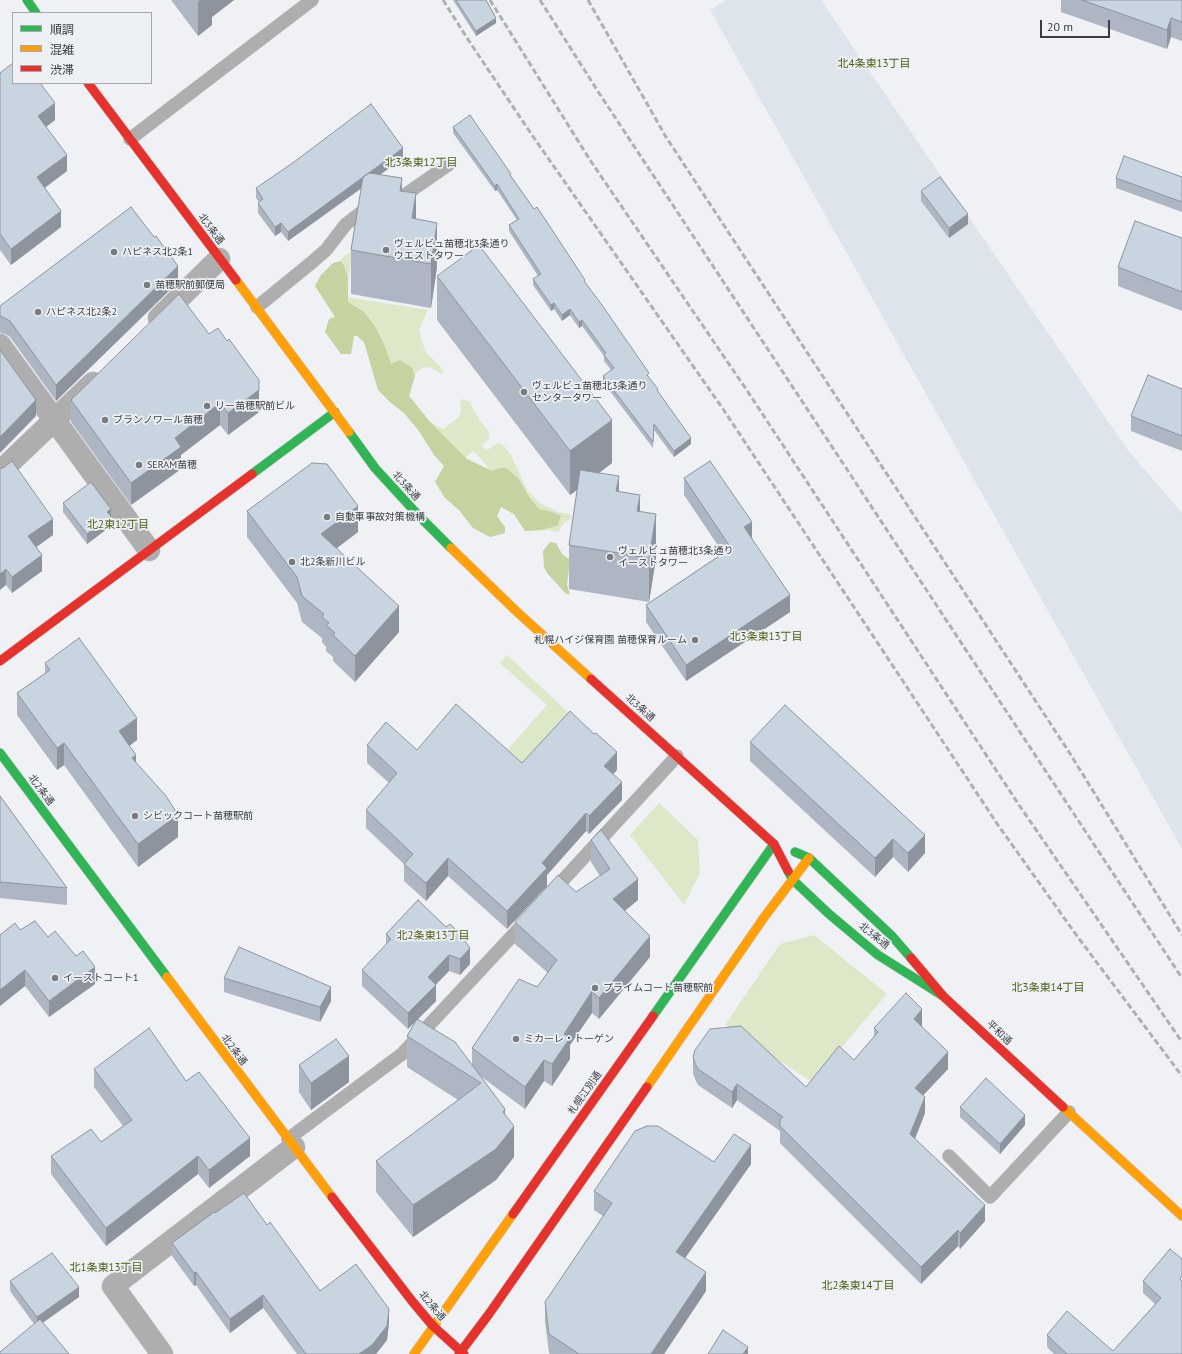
<!DOCTYPE html>
<meta charset="utf-8">
<style>
body{margin:0}
#map{position:relative;width:1182px;height:1354px;overflow:hidden;background:#eff1f4;font-family:"PT Sans","Noto Sans JP",sans-serif}
canvas{display:block}
.legend{position:absolute;left:12px;top:12px;width:140px;height:72px;box-sizing:border-box;background:#edf1f6;border:1px solid #a6a9ac;margin:0;padding:5px 7px;list-style:none;font-size:12px;color:#3b3c3e}
.legend li{display:flex;align-items:center;gap:8px;height:20px}
.legend b{width:20px;border:1px solid #a6a9ac}
.scale{position:absolute;left:1040px;top:20px;width:70px;height:18px;box-sizing:border-box;border:2px solid #3b3c3e;border-top:0;padding-left:5px;font-size:12px;line-height:14px;white-space:nowrap;color:#3b3c3e;-webkit-text-stroke:3px #edf1f6;paint-order:stroke}
</style>
<div id="map">
<canvas width="1182" height="1354"></canvas>
<ul class="legend">
<li><b style="height:5px;background:#30b455"></b>順調</li>
<li><b style="height:5px;background:#ff9f0a"></b>混雑</li>
<li><b style="height:5px;background:#e5322d"></b>渋滞</li>
</ul>
<div class="scale">20 m</div>
</div>
<script>
const g = document.querySelector('canvas').getContext('2d');
g.lineJoin = 'round';
function paint(path, color) { g.fillStyle = color; g.fill(path, 'evenodd'); }
const toPath = rows => new Path2D(rows.map(r => 'M' + r).join(''));
function strokePath(path, color, width, dash) { g.strokeStyle = color; g.lineWidth = width; g.lineCap = dash ? 'butt' : 'round'; g.setLineDash(dash || []); g.stroke(path); }
function write(font, color, halo, rows, align = 'center') {
  g.font = font + ' "PT Sans","Noto Sans JP",sans-serif'; g.lineWidth = 3.5; g.setLineDash([]); g.textBaseline = 'middle'; g.strokeStyle = halo; g.fillStyle = color; for (const [text, x, y, turn = 0] of rows) {
    g.save(); g.translate(x, y); g.rotate((+turn || 0) * Math.PI / 180); g.textAlign = isNaN(turn) ? turn : align; if (halo) g.strokeText(text, 0, 0); g.fillText(text, 0, 0); g.restore();
  }
}
paint(toPath([
 [726,0,821,0,1127,449,1182,513,1182,849,710,10]
]), '#dee4eb');
paint(toPath([
 [353,250,346,297,428,310,419,330,425,351,444,371,441,374,430,367,422,368,401,385,430,422,443,429,458,418,461,411,460,399,469,401,480,421,489,432,489,439,481,446,487,450,498,443,504,446,511,455,527,490,540,503,558,512,570,514,572,518,564,523,558,532,549,530,525,531,514,514,501,507,494,490,487,466,474,451,455,465,323,281,344,256],
 [507,655,576,720,523,779,494,752,502,744,508,749,547,705,500,663],
 [659,803,698,840,700,873,684,905,630,835],
 [814,935,887,994,812,1082,725,1025,780,944]
]), '#dde8c8');
paint(toPath([
 [341,261,344,266,348,278,348,302,364,312,376,328,385,346,391,364,400,360,412,368,415,376,409,396,430,422,467,459,492,471,501,468,506,468,518,478,529,497,539,509,552,512,561,516,557,526,540,530,525,531,514,514,501,507,497,516,505,527,505,533,490,537,473,528,459,510,445,498,435,482,444,466,434,455,419,431,404,413,391,403,378,390,364,342,357,336,354,336,351,354,341,354,325,332,329,319,335,317,315,286,321,275,333,263],
 [550,542,556,543,562,554,570,560,567,585,570,594,566,594,547,573,544,567,543,551]
]), '#c4d39f');
const lane = toPath([
 [130,139,312,0],
 [393,199,399,199,448,165],
 [257,307,311,263,326,250,346,224,370,206],
 [552,892,677,756],
 [288,1139,402,1054,527,920],
 [949,1156,990,1197,1069,1112]
]);
const street = toPath([
 [159,318,219,259],
 [0,345,149,550],
 [0,472,93,383],
 [162,1354,113,1286,294,1147]
]);
const fast = toPath([
 [27,0,36,13],
 [349,432,375,468,419,516,451,548],
 [252,474,335,412],
 [0,753,167,977],
 [795,852,809,858,891,935,911,958],
 [788,871,793,880,829,914,878,955,943,996],
 [653,1016,774,844]
]);
const slow = toPath([
 [236,280,349,432],
 [451,548,515,610,591,679],
 [167,977,332,1197],
 [647,1087,765,916,809,858],
 [1063,1107,1182,1216],
 [414,1354,513,1214]
]);
const jam = toPath([
 [88,83,236,280],
 [0,661,252,474],
 [591,679,774,844,788,871],
 [911,958,943,996,1063,1107],
 [332,1197,412,1301,433,1326,464,1354],
 [513,1214,653,1016],
 [459,1354,489,1314,647,1087]
]);
strokePath(lane, '#cccdcf', 14);
strokePath(street, '#cccdcf', 23);
strokePath(fast, '#cccdcf', 10);
strokePath(slow, '#cccdcf', 10);
strokePath(jam, '#cccdcf', 10);
strokePath(lane, '#aeaeae', 13);
strokePath(street, '#aeaeae', 22);
strokePath(fast, '#30b455', 9);
strokePath(slow, '#ff9f0a', 9);
strokePath(jam, '#e5322d', 9);
strokePath(toPath([
 [443,0,469,41,532,135,723,409,998,825,1077,936,1182,1076],
 [490,0,590,160,748,392,1019,805,1182,1042],
 [540,0,599,93,1182,978],
 [588,0,666,137,1069,752,1182,935]
]), '#afb0b1', 3, [6, 3]);
paint(toPath([
 [171,0,234,0,212,17,212,25,198,36],
 [453,0,486,0,496,23,476,36],
 [1061,0,1182,0,1182,41,1171,37,1167,49,1061,12],
 [0,73,55,120,46,127,67,171,45,188,61,227,11,265,0,250],
 [453,127,511,176,585,283,649,378,691,444,674,457,654,430,653,448,603,382,603,376,611,370,604,361,604,356,582,326,579,328,570,315,562,321,554,309,551,311,533,285,533,279,538,276,509,231,509,225,517,220,497,190,495,191,453,133],
 [403,158,380,175,402,191,416,219,437,267,431,308,351,294,351,250,362,188,288,241,281,232,275,236,258,213,258,203,259,202,256,198,256,188],
 [1182,177,1182,212,1116,188,1116,178],
 [921,191,968,224,949,238,921,201],
 [1182,238,1182,311,1118,286,1118,267],
 [437,276,612,463,599,473,640,512,656,558,649,602,569,589,569,545,577,490,570,495,437,320],
 [178,282,56,401,10,337,5,334,0,333,0,306],
 [1182,389,1182,451,1131,431,1131,416],
 [71,400,259,401,259,412,228,435,220,425,181,455,181,469,131,505,71,422],
 [0,468,53,535,36,547,42,571,12,593,6,585],
 [684,478,752,538,790,612,686,681,646,622,646,605,723,553,684,495],
 [63,503,111,519,111,526,87,544,63,512],
 [247,511,358,532,337,548,399,632,355,682,333,661,333,657,326,651,326,647,322,642,322,638,302,622,297,603,247,537],
 [45,663,137,740,129,746,136,763,178,837,138,867,64,765,57,770,17,715,17,693,45,673],
 [750,742,925,853,908,872,893,857,875,877,750,761],
 [367,745,417,750,522,763,617,770,613,774,622,800,589,834,586,831,547,875,547,886,507,929,448,876,426,901,404,881,404,864,366,828,366,810,389,783,367,763],
 [0,796,67,888,67,905,0,898],
 [591,840,638,900,625,911,650,957,599,1019,592,1013,570,1045,570,1059,552,1086,544,1081,525,1109,479,1075,505,1115,514,1157,496,1180,413,1237,376,1192,376,1161,458,1100,407,1067,407,1036,416,1020,408,1029,362,986,362,970,386,945,386,934,418,900,470,964,460,975,449,971,436,985,436,1001,418,1019,472,1066,472,1048,537,987,548,973,515,944,515,922,576,892,600,876,591,862],
 [20,930,48,937,95,984,49,1017,25,986,0,1006,0,935],
 [224,978,331,1001,320,1022,224,992],
 [922,1027,948,1069,923,1095,925,1113,915,1139,985,1221,960,1249,958,1246,921,1284,780,1143,780,1131,737,1100,732,1108,698,1085,695,1079,693,1073,693,1057,806,1087,854,1060,874,1037,874,1028,922,1026],
 [299,1065,349,1082,311,1110,299,1092],
 [94,1069,186,1081,250,1156,209,1188,198,1174,106,1246,51,1174,51,1156,101,1142,123,1126,94,1087],
 [960,1107,1025,1125,1000,1154,960,1117],
 [714,1162,751,1164,685,1258,706,1291,664,1354,550,1354,549,1353,545,1321,545,1302,603,1216,594,1210,594,1191],
 [215,1213,267,1225,320,1291,389,1322,387,1340,376,1354,297,1354,263,1308,230,1333,196,1285,194,1286,172,1256,172,1243],
 [1170,1249,1182,1354,1054,1354,1047,1347,1047,1335,1113,1351,1155,1304,1143,1293,1143,1281],
 [10,1281,79,1297,43,1322,34,1324,10,1291]
]), '#adb6c2');
paint(toPath([
 [200,0,234,0,212,17,212,25,198,36,198,2],
 [496,18,496,23,476,36,476,31],
 [1171,18,1171,37,1167,49,1167,30],
 [55,103,55,120,38,133,38,116],
 [403,148,403,158,288,241,288,232],
 [67,155,67,171,37,193,37,177],
 [402,178,402,222,400,191],
 [497,184,497,190,495,191,495,186],
 [416,193,416,237,412,262,412,218],
 [61,211,61,227,11,265,11,249],
 [968,214,968,224,949,238,949,228],
 [281,223,281,232,275,236,275,227],
 [437,223,437,267,431,308,431,264],
 [178,266,178,282,56,401,56,385],
 [554,303,554,309,551,311,551,305],
 [570,309,570,315,562,321,562,315],
 [582,320,582,326,579,328,579,322],
 [259,380,259,412,228,435,228,413],
 [36,400,36,416,0,453,0,437],
 [220,403,220,425,181,455,181,469,131,505,131,483,175,438],
 [612,420,612,463,570,495,570,451],
 [691,438,691,444,674,457,674,451],
 [619,476,619,520,616,491],
 [640,495,640,539,637,511],
 [358,506,358,532,321,560,321,534],
 [111,509,111,526,87,544,87,534,107,512],
 [656,514,656,558,649,602,649,558],
 [53,519,53,535,28,553,28,536],
 [752,522,752,539,744,527],
 [42,555,42,571,12,593,12,577],
 [6,569,6,585,0,590,0,574],
 [790,595,790,612,686,681,686,665],
 [399,606,399,632,355,682,355,656],
 [137,718,137,740,119,754,119,731],
 [64,743,64,765,57,770,57,748],
 [617,752,617,770,604,784,604,766],
 [136,755,136,777,132,758],
 [622,782,622,800,589,834,589,816],
 [586,813,586,831,547,875,547,886,507,929,507,911,542,863],
 [178,815,178,837,138,867,138,844],
 [925,835,925,853,908,872,908,853],
 [893,839,893,857,875,877,875,858],
 [448,858,448,876,426,901,426,883],
 [638,879,638,900,613,920,613,899],
 [650,936,650,957,599,1019,599,998],
 [470,948,470,964,460,975,460,959],
 [449,955,449,971,432,988,436,985,436,1001,408,1029,408,1013,428,977],
 [95,967,95,984,49,1017,49,1001],
 [25,970,25,986,0,1006,0,990],
 [331,987,331,1001,320,1022,320,1007],
 [592,991,592,1013,570,1045,570,1059,552,1086,552,1064,564,1034],
 [922,1009,922,1026,914,1035,914,1019],
 [948,1052,948,1069,915,1104,915,1088],
 [349,1056,349,1082,311,1110,311,1083],
 [544,1060,544,1081,525,1109,525,1087],
 [737,1084,737,1100,732,1108,732,1092],
 [925,1097,925,1113,910,1151,910,1134],
 [505,1109,505,1137,514,1126,514,1157,496,1180,413,1237,413,1205],
 [1025,1115,1025,1125,1000,1154,1000,1144],
 [250,1138,250,1156,209,1188,209,1170],
 [751,1145,751,1164,676,1271,676,1252],
 [198,1156,198,1174,106,1246,106,1228],
 [985,1205,985,1221,960,1249,960,1233],
 [958,1230,958,1246,921,1284,921,1267],
 [196,1272,196,1285,194,1286,194,1273],
 [706,1272,706,1291,664,1354,651,1354],
 [79,1287,79,1297,37,1327,37,1317],
 [263,1295,263,1308,230,1333,230,1319],
 [389,1309,389,1322,387,1340,376,1354,359,1354],
 [748,1347,748,1354,743,1354]
]), '#8d949e');
const building = toPath([
 [456,0,486,0,496,18,476,31,456,0],
 [1082,0,1182,0,1182,22,1171,18,1167,30,1082,0],
 [13,63,13,83,40,83,55,103,38,116,67,155,37,177,61,211,11,249,0,234,0,73,13,63],
 [371,104,403,148,288,232,281,223,275,227,258,203,263,199,256,188,294,162,371,104],
 [470,115,511,174,510,175,534,209,537,207,585,280,584,281,602,305,649,373,647,375,658,389,657,390,691,438,674,451,654,424,653,442,603,376,614,368,604,355,606,353,582,320,579,322,570,309,562,315,554,303,551,305,533,279,541,274,509,225,519,219,497,184,495,186,453,127,470,115],
 [1124,156,1182,177,1182,202,1116,178,1124,156],
 [369,173,402,178,400,191,416,193,412,218,437,223,431,264,351,250,363,177,369,173],
 [940,177,968,214,949,228,921,191,940,177],
 [131,207,154,237,156,236,178,266,56,385,10,321,5,318,0,316,0,306,131,207],
 [1135,221,1182,238,1182,292,1118,267,1135,221],
 [479,245,612,420,570,451,437,276,479,245],
 [179,294,209,334,218,328,227,341,229,339,259,380,259,390,228,413,220,403,175,438,181,447,131,483,71,400,179,294],
 [0,350,36,400,0,437,0,350],
 [1148,375,1182,389,1182,436,1131,416,1148,375],
 [12,461,53,519,28,536,42,555,12,577,6,569,0,574,0,468,3,468,12,461],
 [710,461,752,522,744,527,790,595,686,665,646,605,731,548,684,478,710,461],
 [312,463,327,464,358,506,321,534,399,606,355,656,333,635,335,633,326,625,329,623,322,617,324,614,302,596,297,577,247,511,312,463],
 [580,470,619,476,616,491,640,495,637,511,656,514,649,558,569,545,580,470],
 [91,482,111,509,107,512,111,516,87,534,63,503,91,482],
 [79,638,137,718,119,731,136,755,132,758,166,796,178,815,138,844,64,743,57,748,17,693,50,670,45,663,79,638],
 [456,704,522,763,570,711,594,734,596,733,617,752,604,766,622,782,589,816,586,813,542,863,547,868,507,911,448,858,426,883,404,864,413,854,366,810,397,773,367,745,386,722,417,750,456,704],
 [785,705,925,835,908,853,893,839,875,858,750,742,785,705],
 [0,796,67,888,0,882,0,796],
 [601,830,638,879,613,899,650,936,599,998,592,991,564,1034,570,1038,552,1064,544,1060,525,1087,472,1048,519,979,537,987,557,960,515,922,558,875,576,892,610,869,591,840,601,830],
 [418,900,446,927,450,924,459,933,470,948,460,959,449,955,428,977,436,985,408,1013,362,970,391,939,386,934,418,900],
 [35,921,48,937,55,931,76,956,83,951,95,967,49,1001,25,970,0,990,0,935,15,923,20,930,35,921],
 [239,947,331,987,320,1007,224,978,239,947],
 [906,993,922,1009,914,1019,948,1052,915,1088,925,1097,910,1134,985,1205,960,1233,958,1230,921,1267,780,1126,780,1119,783,1117,737,1084,732,1092,698,1069,695,1063,693,1057,695,1050,710,1029,741,1026,806,1087,839,1046,854,1060,878,1032,874,1028,906,993],
 [417,1019,455,1042,505,1109,503,1112,514,1126,496,1149,413,1205,376,1161,481,1083,407,1036,417,1019],
 [149,1028,186,1081,199,1072,250,1138,209,1170,198,1156,106,1228,51,1156,91,1129,101,1142,132,1120,94,1069,149,1028],
 [336,1039,349,1056,311,1083,299,1065,336,1039],
 [986,1078,1025,1115,1000,1144,960,1107,986,1078],
 [647,1126,658,1126,714,1162,734,1134,751,1145,676,1252,706,1272,651,1354,579,1354,549,1334,545,1302,612,1203,594,1191,635,1131,647,1126],
 [244,1193,267,1225,270,1222,320,1291,356,1264,389,1309,387,1326,372,1345,359,1354,306,1354,263,1295,230,1319,196,1272,194,1273,172,1243,214,1212,215,1213,244,1193],
 [1170,1249,1182,1259,1182,1276,1180,1279,1182,1281,1182,1354,1067,1354,1047,1335,1067,1311,1113,1351,1161,1298,1143,1281,1170,1249],
 [52,1253,79,1287,37,1317,10,1281,52,1253],
 [40,1319,69,1354,0,1354,0,1352,40,1319],
 [723,1330,748,1347,743,1354,708,1354,723,1330]
]);
paint(building, '#c9d4e1');
strokePath(building, '#8d949e', 1);
for (const [x, y, r, color] of [
 [386,250,4,"#7a7b7e"],
 [114,252,4,"#7a7b7e"],
 [147,285,4,"#7a7b7e"],
 [38,312,4,"#7a7b7e"],
 [524,392,4,"#7a7b7e"],
 [207,406,4,"#7a7b7e"],
 [105,420,4,"#7a7b7e"],
 [139,465,4,"#7a7b7e"],
 [327,517,4,"#7a7b7e"],
 [610,557,4,"#7a7b7e"],
 [292,562,4,"#7a7b7e"],
 [695,640,4,"#7a7b7e"],
 [135,816,4,"#7a7b7e"],
 [55,978,4,"#7a7b7e"],
 [595,988,4,"#7a7b7e"],
 [516,1039,4,"#7a7b7e"]
]) { const dot = new Path2D(); dot.arc(x, y, r, 0, 2 * Math.PI); g.fillStyle = color; g.fill(dot); strokePath(dot, '#edf1f6', 1.5); }
write('10px', '#3b3c3e', '#edf1f6', [
 ["北3条通",211,229,53],
 ["北3条通",406,486,48],
 ["北3条通",640,708,42],
 ["北2条通",41,790,53],
 ["北3条通",874,936,38],
 ["平和通",999,1033,43],
 ["北2条通",234,1050,53],
 ["札幌江別通",585,1093,-55],
 ["北2条通",432,1306,50]
]);
write('10px', '#3b3c3e', '#edf1f6', [
 ["ヴェルビュ苗穂北3条通り",394,244],
 ["ウエストタワー",394,256],
 ["ハピネス北2条1",122,252],
 ["苗穂駅前郵便局",155,285],
 ["ハピネス北2条2",46,312],
 ["ヴェルビュ苗穂北3条通り",532,386],
 ["センタータワー",532,398],
 ["リー苗穂駅前ビル",215,406],
 ["ブランノワール苗穂",113,420],
 ["SERAM苗穂",147,465],
 ["自動車事故対策機構",335,517],
 ["ヴェルビュ苗穂北3条通り",618,551],
 ["イーストタワー",618,563],
 ["北2条新川ビル",300,562],
 ["札幌ハイジ保育園 苗穂保育ルーム",687,640,"right"],
 ["シビックコート苗穂駅前",143,816],
 ["イーストコート1",63,978],
 ["プライムコート苗穂駅前",603,988],
 ["ミカーレ・トーゲン",524,1039]
], 'left');
write('11px', '#4f6015', '#edf1f6', [
 ["北4条東13丁目",874,64],
 ["北3条東12丁目",421,163],
 ["北2東12丁目",118,525],
 ["北3条東13丁目",766,637],
 ["北2条東13丁目",433,936],
 ["北3条東14丁目",1048,988],
 ["北1条東13丁目",106,1268],
 ["北2条東14丁目",858,1286]
]);
</script>
